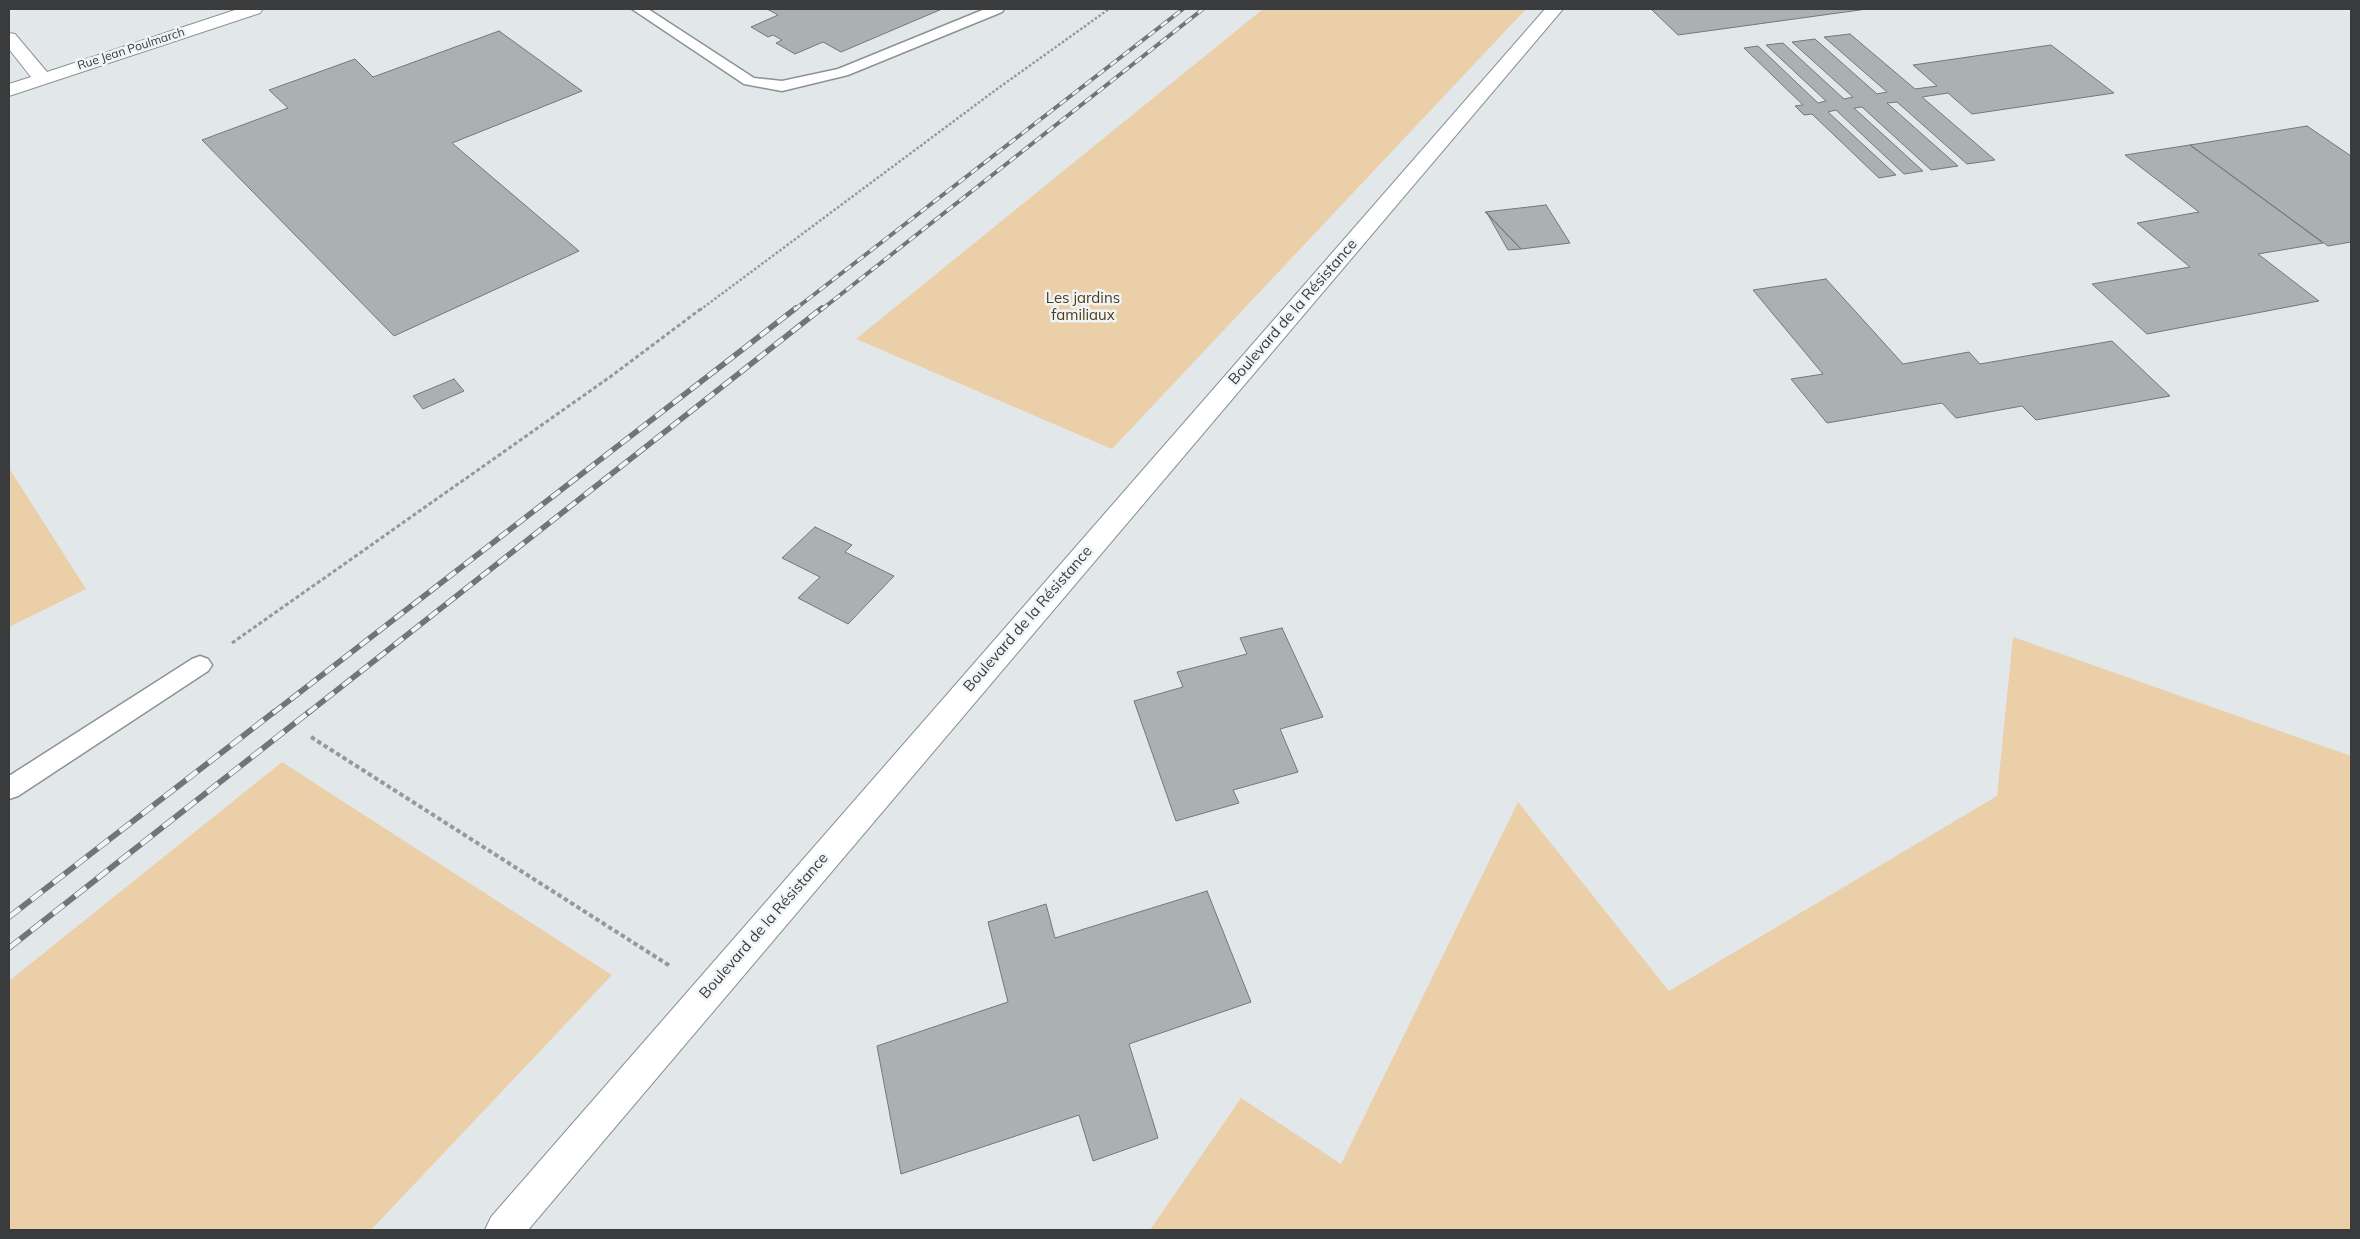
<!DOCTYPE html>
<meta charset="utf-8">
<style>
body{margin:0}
#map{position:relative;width:2360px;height:1239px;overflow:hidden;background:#e2e8ea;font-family:Mulish,sans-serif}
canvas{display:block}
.frame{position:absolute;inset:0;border:10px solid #393b3c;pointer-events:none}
</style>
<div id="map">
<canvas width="2360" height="1239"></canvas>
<div class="frame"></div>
</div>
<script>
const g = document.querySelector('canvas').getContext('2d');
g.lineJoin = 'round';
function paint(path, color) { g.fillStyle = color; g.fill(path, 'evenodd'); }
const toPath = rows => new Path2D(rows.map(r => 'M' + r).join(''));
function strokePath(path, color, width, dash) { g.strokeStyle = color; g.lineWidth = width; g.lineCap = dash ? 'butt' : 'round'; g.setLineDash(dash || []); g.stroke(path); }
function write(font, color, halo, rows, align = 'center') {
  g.font = font + ' Mulish,sans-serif'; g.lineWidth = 5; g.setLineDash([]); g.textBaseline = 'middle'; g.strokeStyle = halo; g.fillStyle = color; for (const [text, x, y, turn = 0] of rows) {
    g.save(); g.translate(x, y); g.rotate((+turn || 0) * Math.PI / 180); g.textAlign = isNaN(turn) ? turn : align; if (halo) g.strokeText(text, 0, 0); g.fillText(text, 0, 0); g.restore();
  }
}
paint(toPath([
 [1263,9,1526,9,1112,449,856,339],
 [9,468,86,589,9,627],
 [2013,637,2351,756,2351,1230,1150,1230,1241,1098,1341,1164,1518,802,1669,991,1997,796],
 [282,762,612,975,371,1230,9,1230,9,981]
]), '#ebcfa8');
const building = toPath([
 [767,9,942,9,841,52,823,42,795,54,776,43,782,40,773,35,768,37,751,27,778,15,767,9],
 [1651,9,1867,9,1678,35,1651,9],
 [499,31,582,91,452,143,579,251,394,336,202,140,288,108,269,90,355,59,373,77,499,31],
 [1850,34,1915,89,1937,86,1913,65,2051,45,2114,93,1972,114,1948,93,1922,97,1995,160,1967,164,1897,102,1887,103,1958,166,1931,170,1862,107,1854,108,1923,171,1904,174,1836,110,1828,112,1896,175,1879,178,1812,114,1804,115,1795,106,1803,105,1744,48,1758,46,1818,103,1826,101,1766,45,1783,43,1844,99,1853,97,1792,42,1815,39,1877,94,1887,92,1824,37,1850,34],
 [2307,126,2351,156,2351,242,2328,246,2190,145,2307,126],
 [2190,145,2323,243,2258,254,2319,301,2147,334,2092,284,2190,267,2137,223,2199,212,2125,155,2190,145],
 [1546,205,1570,243,1521,249,1485,212,1546,205],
 [1487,213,1521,249,1508,250,1487,213],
 [1826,279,1903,364,1969,352,1980,364,2112,341,2170,396,2036,420,2022,406,1956,418,1942,403,1827,423,1791,379,1823,374,1753,290,1826,279],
 [454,379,464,391,423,409,413,396,454,379],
 [815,527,852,545,845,552,894,576,848,624,798,598,820,577,782,558,815,527],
 [1282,628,1323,717,1280,729,1298,772,1233,790,1239,803,1176,821,1134,701,1183,687,1177,672,1247,654,1240,638,1282,628],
 [1207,891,1251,1002,1129,1044,1158,1138,1093,1161,1079,1115,901,1174,877,1046,1008,1002,988,922,1046,904,1055,938,1207,891]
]);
paint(building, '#abb1b2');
strokePath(building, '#727779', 1);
const service = toPath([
 [632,9,648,9,754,78,782,81,838,69,985,9,1004,9,1002,12,848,75,782,91,744,84,632,9],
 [200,656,208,659,212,665,208,671,18,796,9,799,9,776,192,659,200,656]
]);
const minor = toPath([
 [238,9,263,9,260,13,9,96,9,84,31,77,9,49,9,33,15,34,47,72,238,9],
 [1545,9,1563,9,528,1230,485,1230,491,1217,1545,9]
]);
strokePath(service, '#8c9293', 3);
strokePath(minor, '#8c9293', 2);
strokePath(toPath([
 [700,310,997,89,1109,9]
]), '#95999b', 2.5, [2.5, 2]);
strokePath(toPath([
 [232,643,610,377,702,308]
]), '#95999b', 3, [4, 2.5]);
strokePath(toPath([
 [311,737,670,966]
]), '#95999b', 4, [4.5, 3]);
paint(service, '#fff');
paint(minor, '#fff');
const railFar2 = toPath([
 [794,310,1183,9],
 [821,310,1203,9]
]);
const railFar1 = toPath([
 [273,713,796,308],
 [308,713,822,308]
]);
const rail = toPath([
 [9,917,274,712],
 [9,948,309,712]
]);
strokePath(railFar2, '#727576', 4);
strokePath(railFar1, '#727576', 5.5);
strokePath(rail, '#727576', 6);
strokePath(railFar2, '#eff5f7', 2.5, [8]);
strokePath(railFar1, '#eff5f7', 4, [11]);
strokePath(rail, '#eff5f7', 4.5, [14]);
write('12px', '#393b3c', '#eff5f7', [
 ["Rue Jean Poulmarch",131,49,-18]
]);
write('15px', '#523b16', '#eff5f7', [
 ["Les jardins",1083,298],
 ["familiaux",1083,315]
]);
write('15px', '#393b3c', '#eff5f7', [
 ["Boulevard de la Résistance",1293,312,-49],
 ["Boulevard de la Résistance",1028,619,-49],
 ["Boulevard de la Résistance",764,926,-49]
]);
</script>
